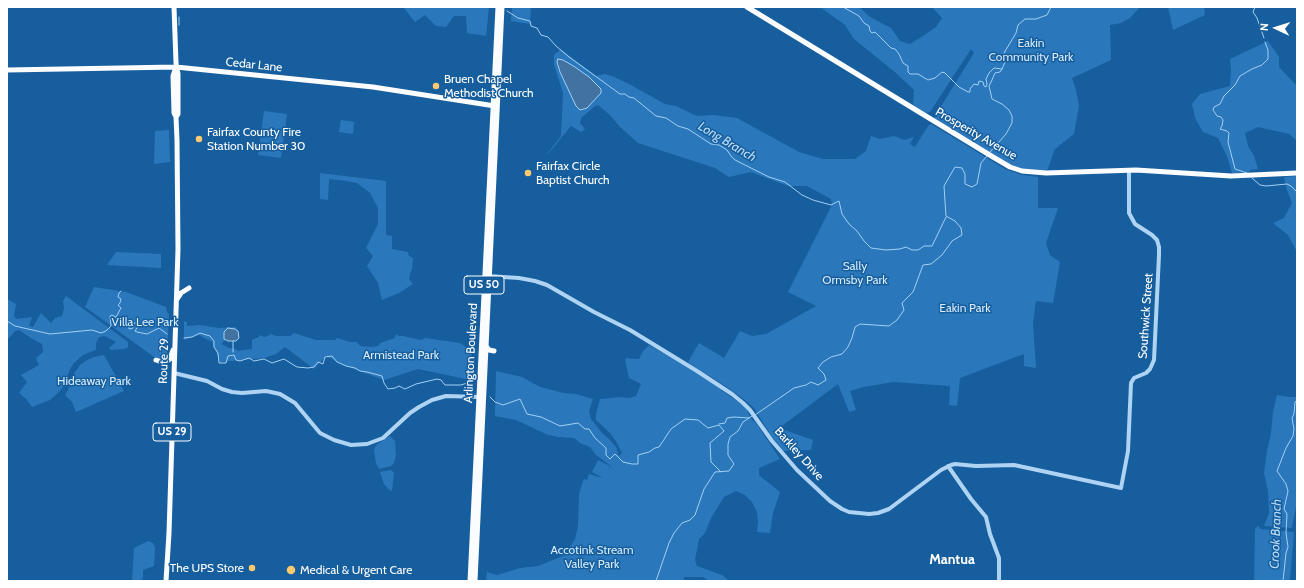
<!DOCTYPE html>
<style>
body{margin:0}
#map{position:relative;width:1304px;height:588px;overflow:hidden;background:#165e9d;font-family:Cabin,sans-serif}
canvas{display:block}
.frame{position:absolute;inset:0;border:8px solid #fff;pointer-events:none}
.north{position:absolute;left:1256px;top:8px;width:40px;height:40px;-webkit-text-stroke:3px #165e9d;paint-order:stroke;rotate:274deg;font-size:11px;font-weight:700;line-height:16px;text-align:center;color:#fff}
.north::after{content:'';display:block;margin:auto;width:14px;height:18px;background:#fff;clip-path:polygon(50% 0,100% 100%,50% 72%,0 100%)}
</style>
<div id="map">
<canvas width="1304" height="588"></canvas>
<div class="frame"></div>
<div class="north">N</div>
</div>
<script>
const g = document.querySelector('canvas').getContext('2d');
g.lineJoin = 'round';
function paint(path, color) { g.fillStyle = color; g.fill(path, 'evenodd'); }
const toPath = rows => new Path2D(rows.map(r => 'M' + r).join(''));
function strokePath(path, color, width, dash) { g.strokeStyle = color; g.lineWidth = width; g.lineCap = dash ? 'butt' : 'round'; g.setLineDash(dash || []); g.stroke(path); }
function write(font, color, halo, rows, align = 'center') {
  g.font = font + ' Cabin,sans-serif'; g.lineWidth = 3; g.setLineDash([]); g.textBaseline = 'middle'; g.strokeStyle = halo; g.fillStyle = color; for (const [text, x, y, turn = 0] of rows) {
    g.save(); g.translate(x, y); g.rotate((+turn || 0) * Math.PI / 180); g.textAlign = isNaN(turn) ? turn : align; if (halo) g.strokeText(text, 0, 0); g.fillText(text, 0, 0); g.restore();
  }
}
paint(toPath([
 [403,7,489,7,486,36,467,33,466,16,454,16,446,27,436,26,425,15,415,22],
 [512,7,531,7,530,24,511,21],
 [820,7,859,7,870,17,891,28,900,41,910,44,923,36,936,27,942,18,932,7,1140,7,1130,18,1121,23,1110,25,1111,60,1072,78,1076,90,1079,106,1074,134,1055,149,1047,171,1021,169,1009,164,935,119,935,116,974,53,971,49,930,112,926,113,913,105,914,90,896,73,854,39,845,25],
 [1168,7,1204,7,1205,15,1173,30],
 [1268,41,1279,57,1279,67,1297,86,1297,141,1289,134,1258,127,1245,133,1248,146,1254,156,1258,169,1250,170,1249,172,1232,173,1227,156,1218,138,1203,132,1195,118,1192,104,1200,94,1230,86,1231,71,1230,59],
 [561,49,596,76,605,74,614,77,629,84,665,104,676,106,697,116,713,115,737,118,799,152,823,159,855,159,866,151,871,136,880,139,894,136,904,140,914,137,910,144,915,147,928,126,931,124,1005,169,1022,175,1038,177,1038,208,1058,208,1046,243,1050,255,1060,262,1053,303,1036,301,1033,324,1036,368,1024,366,1024,354,960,378,957,406,949,405,950,386,893,382,864,387,850,391,856,410,849,412,838,384,779,428,813,440,811,450,782,451,770,434,754,408,746,401,727,387,690,364,688,362,699,343,724,358,740,331,752,336,766,334,816,306,788,292,832,205,831,199,807,186,788,186,751,172,729,177,715,168,638,143,619,126,610,115,598,105,595,106,581,118,580,123,585,129,581,132,571,126,548,154,547,154,561,136,563,93,554,65,554,55],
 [264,111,287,114,281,158,258,155],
 [341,120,354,122,353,134,339,132],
 [169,130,170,162,154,164,155,131],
 [320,173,386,181,386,235,392,236,392,249,408,252,409,256,413,258,412,269,410,274,409,279,413,284,399,293,382,300,378,283,367,266,373,256,366,248,378,224,378,208,370,193,357,183,346,181,329,179,328,200,320,199],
 [1297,176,1297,252,1288,235,1273,223,1284,218,1292,203,1287,190,1284,177],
 [116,252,161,254,161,268,107,265],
 [94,287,126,292,166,307,167,312,169,314,167,358,163,359,154,357,85,307],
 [66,296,128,342,128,347,125,349,111,350,109,348,116,342,105,336,99,337,96,343,96,350,83,355,74,363,70,369,64,386,59,392,50,400,32,407,26,399,19,393,27,382,21,375,39,365,36,358,43,352,42,344,31,338,19,330,15,331,9,338,7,337,7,299,16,304,14,316,16,319,32,317,29,326,33,327,41,313,51,323,55,318,62,316,64,308,63,301],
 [184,321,187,322,187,326,200,325,219,328,236,327,236,330,235,329,224,332,225,340,221,344,229,348,236,349,237,351,252,349,252,340,256,338,258,338,260,335,264,337,268,336,271,334,276,336,290,336,294,333,316,340,335,340,337,338,350,342,357,342,360,346,372,347,378,346,380,343,395,338,396,334,399,336,403,336,421,340,426,338,460,343,472,351,470,380,418,369,384,380,343,365,326,356,314,369,285,347,276,354,264,358,220,362,212,342,199,335,184,340],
 [649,345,684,364,721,388,721,390,741,404,747,410,752,420,756,423,780,459,759,468,759,475,780,492,773,513,770,533,757,532,758,522,757,512,752,502,745,495,736,491,724,497,711,518,705,533,699,539,695,560,697,566,722,575,729,581,709,581,703,577,684,577,684,581,486,581,487,572,497,575,520,568,538,566,565,555,575,539,578,526,579,494,583,481,584,479,587,480,589,474,603,478,592,472,598,460,610,466,609,469,611,466,596,455,590,447,580,443,574,438,558,437,548,435,516,420,495,416,496,371,522,377,540,387,564,393,576,394,593,399,589,411,591,419,602,433,610,440,616,447,619,456,622,453,617,443,610,433,596,420,596,414,600,399,621,397,630,398,636,396,641,384,629,378,625,360,626,358,639,359,643,351],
 [104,355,124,391,76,412,72,402,65,395,69,388,75,372,80,365,87,360,94,357],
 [1277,395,1289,397,1297,397,1297,501,1292,528,1264,526,1269,513,1268,491,1264,473,1267,451,1271,433,1273,412],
 [390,436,395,441,396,455,394,463,391,466,379,469,376,463,374,450,376,445],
 [391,470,394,473,392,491,388,489,384,484,380,472],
 [1258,526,1261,529,1294,532,1290,581,1254,581,1255,529],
 [148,541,153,543,155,548,154,566,143,570,143,579,140,580,140,581,132,581,134,548]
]), '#2a78bb');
const water = toPath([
 [558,59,563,60,575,67,589,77,601,89,601,93,587,108,580,110,576,106,560,72,557,62,558,59],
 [228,328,235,329,238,331,239,338,236,341,228,341,224,339,224,332,228,328]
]);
paint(water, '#4273a0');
strokePath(water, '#a1d0f5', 1);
strokePath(toPath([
 [434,7,437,7],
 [843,7,859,16,864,23,869,26,870,31,872,33,875,32,891,48,895,49,899,54,903,63,908,66,908,72,910,74,918,74,928,80,935,78,942,72,945,73,959,87,968,92,970,92,970,89,974,84,978,85,979,81,983,82,984,86,986,87,987,84,986,79,989,73,994,68,1002,69],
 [1255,7,1253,12,1257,18,1264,38],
 [507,11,518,18,530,21,531,26,537,28,541,35,548,37,556,46,569,57,620,94,625,94,629,97,634,98,656,116,666,118,678,126,688,129,711,144,719,145,727,150,731,156,735,160,769,177,785,182,802,195,813,200,831,205,839,201,842,214,849,224,857,231,864,241,871,248,886,250,900,249,906,247,912,250,918,250,924,246,932,246,946,217],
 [179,25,179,17],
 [990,152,1006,134,1012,123,1012,116,1009,110,1002,104,992,99,989,86,992,80,995,73,1000,72,1002,69,1005,62,1004,53,1016,33,1018,25,1025,19,1036,19,1047,15,1051,7],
 [1247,173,1235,169,1228,142,1229,133,1227,131,1220,129,1222,126,1223,120,1221,117,1217,116,1213,110,1214,107,1220,104,1224,96,1235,85,1240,76,1252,69,1262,65,1268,59,1268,50,1265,42],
 [1252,178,1260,185,1266,186,1287,184,1291,186,1297,192],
 [116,317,121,308,118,305,120,303,121,299,118,297,119,293,121,291],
 [7,321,15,326,50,334,92,330,101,333,106,331,111,326,110,316,112,315,121,320,128,322,129,329,133,328,134,323,136,323,138,326,135,331,137,332,147,334,159,328,167,334],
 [184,338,192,337,200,333,210,336,214,341,214,347,218,353,219,363,226,363,228,356,234,355,236,360,240,361,249,358,254,361,264,359,272,363,284,359,297,367,308,368,314,367,318,362,323,364,325,357,332,356,337,362,346,366,355,368,360,371,367,372,382,376,384,383,388,389,395,388,399,386,405,389,416,384,437,379,441,380,445,385,461,385,470,382],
 [233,341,233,352],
 [490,397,495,402,503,405,520,399,527,414,541,417,560,426,578,423,585,429,589,429,595,438,606,448,606,455,610,459,615,454,623,462,632,464,638,464,638,455,649,452,655,448,659,447,671,429,685,419,698,420,708,428,719,425,724,431,710,443,711,462,721,472],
 [755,415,794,388,806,385,811,382,818,385,826,380,824,374,818,368,823,362,831,357,842,354,848,347,852,338,855,327,860,324,889,326,897,320,904,310,902,303,913,292,923,265,931,264,942,255,952,241,962,235,961,228,955,221,946,216,944,186,955,167,962,168,965,174,965,184,972,187,977,184,981,163,987,156],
 [719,424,725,423,727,418,734,417,749,418],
 [655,581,656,581,669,543,674,533,682,523,690,520,695,515,704,489,715,472,729,471,734,464,728,455,728,444,730,437,738,431,743,422,752,416],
 [1283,581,1286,553,1288,547,1286,533,1287,514,1284,509,1288,491,1286,484,1277,471,1286,448,1293,436,1294,429,1292,418,1294,414,1295,402,1297,400]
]), '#a1d0f5', 1);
strokePath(toPath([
 [487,276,519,278,535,281,547,285,594,312,630,330,697,371,732,394,743,403,750,410,772,441,797,470,830,501,842,509,849,512,869,514,878,513,889,509,941,470,951,465,955,464,976,466,1014,465,1121,488,1128,451,1131,383,1134,378,1146,373,1150,369,1154,360,1159,255,1159,247,1157,240,1152,235,1135,224,1129,213,1129,170],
 [174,373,207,381,222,389,232,392,242,393,266,391,280,394,295,403,320,433,334,440,351,445,367,444,383,438,410,413,419,407,432,400,446,396,479,397],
 [948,466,971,499,986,517,990,534,999,558,999,581]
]), '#aed3f3', 4);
strokePath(toPath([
 [174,7,176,63,178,74,178,114,176,117],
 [747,7,993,157,1010,167,1022,171,1046,173,1136,170,1231,176,1297,173],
 [7,70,176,67,373,87,495,106],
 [177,299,181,293,189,288],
 [486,346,489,350,494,351],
 [156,360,162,362,167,361,170,359,173,350],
 [166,581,169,533,178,249,177,140,176,117,174,113,173,76,176,67],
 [470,581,498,7],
 [475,581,502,7]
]), '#fafcff', 5);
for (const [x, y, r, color] of [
 [436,86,4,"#ffc970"],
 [199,139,4,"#ffc970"],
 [528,173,4,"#ffc970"],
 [252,568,4,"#ffc970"],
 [291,570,5,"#ffc970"]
]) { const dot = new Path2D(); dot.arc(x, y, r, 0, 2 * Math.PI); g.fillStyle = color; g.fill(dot); strokePath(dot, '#165e9d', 1.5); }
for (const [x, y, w] of [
 [484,285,40],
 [172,432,38]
]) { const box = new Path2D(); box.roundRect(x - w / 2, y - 9, w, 18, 3); g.fillStyle = '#165e9d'; g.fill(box); strokePath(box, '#fff', 1); }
write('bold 11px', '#fff', null, [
 ["US 50",484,285],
 ["US 29",172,432]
]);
write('12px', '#d6ebfd', '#165e9d', [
 ["Eakin",1031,43],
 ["Community Park",1031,57],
 ["Sally",855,266],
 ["Ormsby Park",855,280],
 ["Eakin Park",965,308],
 ["Villa Lee Park",145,322],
 ["Armistead Park",401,355],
 ["Hideaway Park",94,381],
 ["Accotink Stream",592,550],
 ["Valley Park",592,564]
]);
write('12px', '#fff', '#165e9d', [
 ["Cedar Lane",254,65,6],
 ["Prosperity Avenue",976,134,30],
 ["Southwick Street",1146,316,-86],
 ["Arlington Boulevard",471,353,-87],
 ["Route 29",164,361,-88],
 ["Barkley Drive",799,454,48]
]);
write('12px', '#fff', '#165e9d', [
 ["Bruen Chapel",444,79],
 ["Methodist Church",444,93],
 ["Fairfax County Fire",207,132],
 ["Station Number 30",207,146],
 ["Fairfax Circle",536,166],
 ["Baptist Church",536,180],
 ["The UPS Store",244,568,"right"],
 ["Medical & Urgent Care",300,570]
], 'left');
write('italic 13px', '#bbddf9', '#165e9d', [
 ["Long Branch",727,142,31],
 ["Crook Branch",1276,534,-88]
]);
write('bold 14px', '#fff', '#165e9d', [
 ["Mantua",952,560]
]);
</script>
